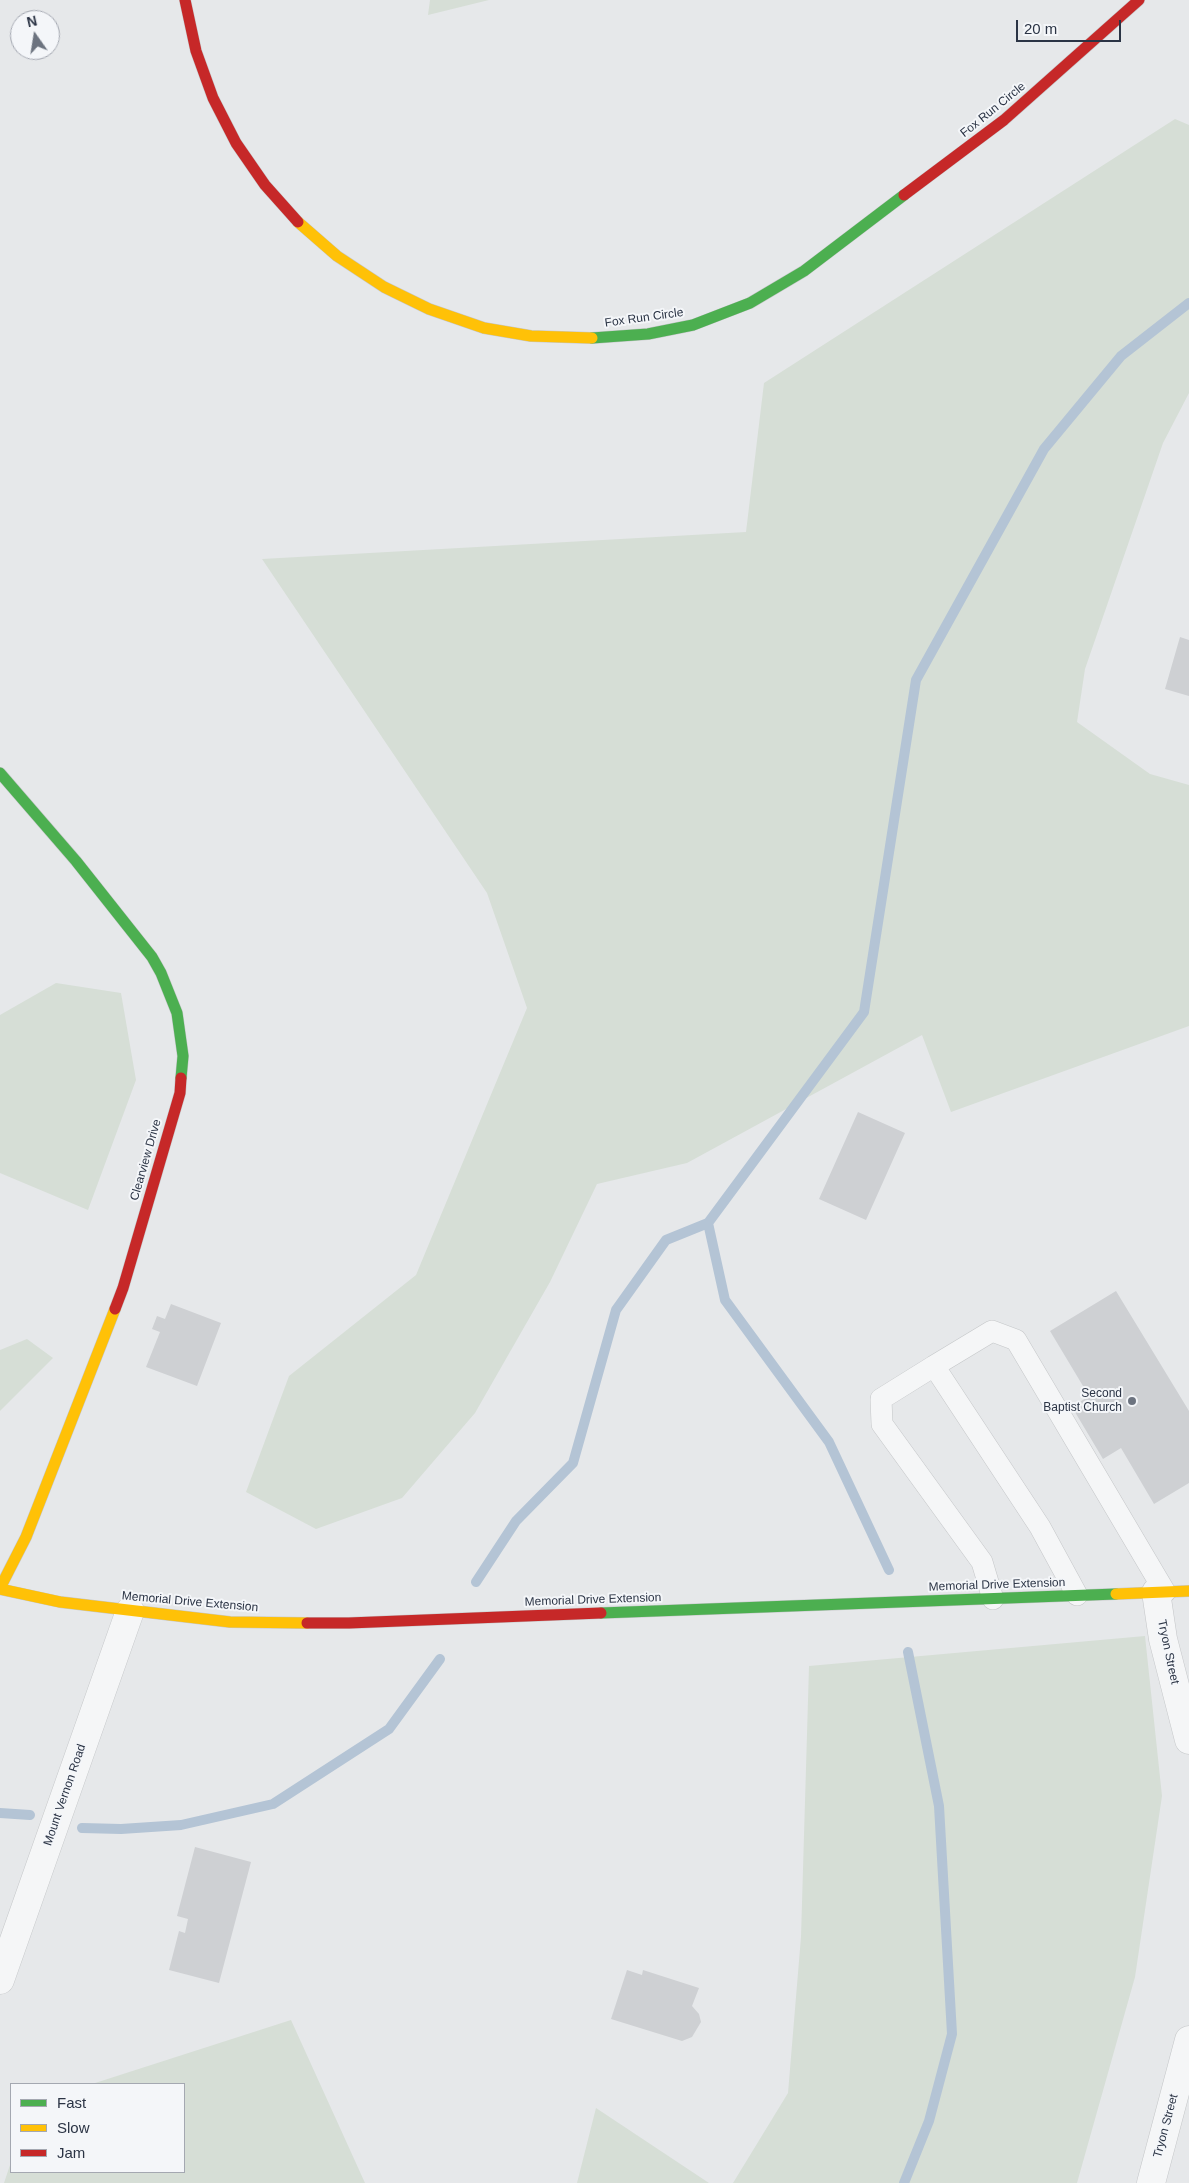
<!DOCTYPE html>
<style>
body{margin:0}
#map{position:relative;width:1189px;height:2183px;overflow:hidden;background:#e6e8ea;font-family:Helvetica,sans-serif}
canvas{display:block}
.legend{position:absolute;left:10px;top:2083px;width:175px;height:90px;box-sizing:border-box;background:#f4f6f9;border:1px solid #a4a8b1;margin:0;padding:6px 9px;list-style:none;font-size:15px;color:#2b3445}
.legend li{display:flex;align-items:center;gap:10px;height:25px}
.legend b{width:25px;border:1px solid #a4a8b1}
.north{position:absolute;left:10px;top:10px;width:50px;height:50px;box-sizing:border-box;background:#f4f6f9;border:1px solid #a4a8b1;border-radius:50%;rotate:347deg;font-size:14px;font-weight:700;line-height:20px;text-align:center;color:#2b3445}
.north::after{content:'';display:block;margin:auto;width:18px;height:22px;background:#6c737f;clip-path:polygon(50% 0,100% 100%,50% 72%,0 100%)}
.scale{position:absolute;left:1016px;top:20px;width:105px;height:22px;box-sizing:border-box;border:2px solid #2b3445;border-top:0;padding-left:6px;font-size:15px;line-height:18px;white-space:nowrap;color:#2b3445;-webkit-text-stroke:4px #f4f6f9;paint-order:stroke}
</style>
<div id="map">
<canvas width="1189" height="2183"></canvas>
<ul class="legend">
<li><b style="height:6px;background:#4caf50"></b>Fast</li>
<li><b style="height:6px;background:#ffc107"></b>Slow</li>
<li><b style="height:6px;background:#c62828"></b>Jam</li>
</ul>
<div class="north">N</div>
<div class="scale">20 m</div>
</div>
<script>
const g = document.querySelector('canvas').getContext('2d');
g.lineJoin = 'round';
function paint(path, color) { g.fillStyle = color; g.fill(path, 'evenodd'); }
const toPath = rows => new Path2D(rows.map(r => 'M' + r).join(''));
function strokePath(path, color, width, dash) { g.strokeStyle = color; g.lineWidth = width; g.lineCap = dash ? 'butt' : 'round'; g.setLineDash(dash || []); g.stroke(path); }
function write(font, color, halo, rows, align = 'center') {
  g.font = font + ' Helvetica,sans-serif'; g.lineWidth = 4; g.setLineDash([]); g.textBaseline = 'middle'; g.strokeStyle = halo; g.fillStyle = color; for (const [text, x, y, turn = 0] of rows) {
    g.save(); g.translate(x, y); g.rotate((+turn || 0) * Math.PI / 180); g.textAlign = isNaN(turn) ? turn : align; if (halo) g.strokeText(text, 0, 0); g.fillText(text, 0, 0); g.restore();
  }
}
paint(toPath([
 [430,0,489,0,428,15],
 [1175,119,1189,125,1189,393,1163,443,1085,669,1077,722,1150,774,1189,785,1189,1026,951,1112,922,1035,687,1163,597,1184,550,1282,475,1413,402,1498,316,1529,246,1492,289,1376,416,1275,527,1008,487,893,262,559,746,532,764,383],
 [56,983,121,993,136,1080,88,1210,0,1173,0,1015],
 [27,1339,53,1358,0,1411,0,1350],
 [1145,1636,1162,1796,1135,1977,1077,2183,733,2183,788,2093,801,1937,809,1666],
 [291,2020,365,2183,4,2183,11,2162,11,2172,184,2172,184,2084,92,2084],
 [596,2108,709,2183,577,2183]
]), '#d6ded6');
strokePath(toPath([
 [708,1223,725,1300,829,1442,889,1570],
 [476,1582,516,1521,573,1463,616,1310,666,1240,708,1223,864,1012,916,680,1044,449,1121,356,1189,303],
 [0,1813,30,1815],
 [82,1828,121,1829,181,1825,273,1804,389,1729,440,1659],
 [904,2183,929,2121,952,2034,939,1806,908,1652]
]), '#b4c4d5', 10);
paint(toPath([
 [1180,637,1189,640,1189,696,1165,689],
 [858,1112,905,1133,866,1220,819,1199],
 [1116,1291,1189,1411,1189,1483,1154,1504,1121,1448,1103,1459,1072,1407,1089,1396,1050,1331],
 [171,1304,221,1323,197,1386,146,1367,160,1332,152,1329,157,1316,165,1319],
 [195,1847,251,1862,219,1983,169,1970,179,1931,185,1933,188,1919,177,1916],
 [627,1970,642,1975,643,1970,699,1988,692,2006,699,2014,701,2022,692,2037,682,2041,611,2019]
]), '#ced0d3');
const lane = toPath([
 [934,1366,992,1331,1016,1340,1165,1592],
 [993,1599,982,1562,882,1424,881,1399,934,1366,1040,1527,1077,1595]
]);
const street = toPath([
 [1156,1592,1163,1639,1189,1740],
 [0,1980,130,1611],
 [1151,2183,1189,2040]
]);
const fast = toPath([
 [592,338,648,334,693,325,750,303,804,271,904,195],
 [0,773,76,861,152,957,161,973,177,1013,183,1056,181,1078],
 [601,1613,1116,1594]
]);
const slow = toPath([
 [298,222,337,256,384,287,429,309,484,328,531,336,592,338],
 [0,1588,26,1537,115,1309],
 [0,1589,60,1602,230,1622,307,1623],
 [1116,1594,1189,1591]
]);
const jam = toPath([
 [185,0,196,51,213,98,236,143,265,185,298,222],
 [904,195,1004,120,1139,0],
 [115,1309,123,1288,180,1093,181,1078],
 [307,1623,349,1623,601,1613]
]);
strokePath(lane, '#c4c6c8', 22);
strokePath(street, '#c4c6c8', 29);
strokePath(fast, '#c4c6c8', 12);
strokePath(slow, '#c4c6c8', 12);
strokePath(jam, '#c4c6c8', 12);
strokePath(lane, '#f5f6f7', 21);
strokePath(street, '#f5f6f7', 28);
strokePath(fast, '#4caf50', 11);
strokePath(slow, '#ffc107', 11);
strokePath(jam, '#c62828', 11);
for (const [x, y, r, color] of [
 [1132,1401,5,"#6c737f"]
]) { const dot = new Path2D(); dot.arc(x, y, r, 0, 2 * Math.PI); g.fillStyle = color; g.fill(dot); strokePath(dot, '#f4f6f9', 2); }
write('12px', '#2b3445', '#f4f6f9', [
 ["Fox Run Circle",993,110,-39],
 ["Fox Run Circle",644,318,-8],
 ["Clearview Drive",146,1160,-74],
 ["Memorial Drive Extension",997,1585,-2],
 ["Memorial Drive Extension",593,1600,-2],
 ["Memorial Drive Extension",190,1602,5],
 ["Tryon Street",1168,1652,78],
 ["Mount Vernon Road",65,1795,-71],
 ["Tryon Street",1166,2126,-75]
]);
write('12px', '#2b3445', '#f4f6f9', [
 ["Second",1122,1394],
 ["Baptist Church",1122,1408]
], 'right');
</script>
